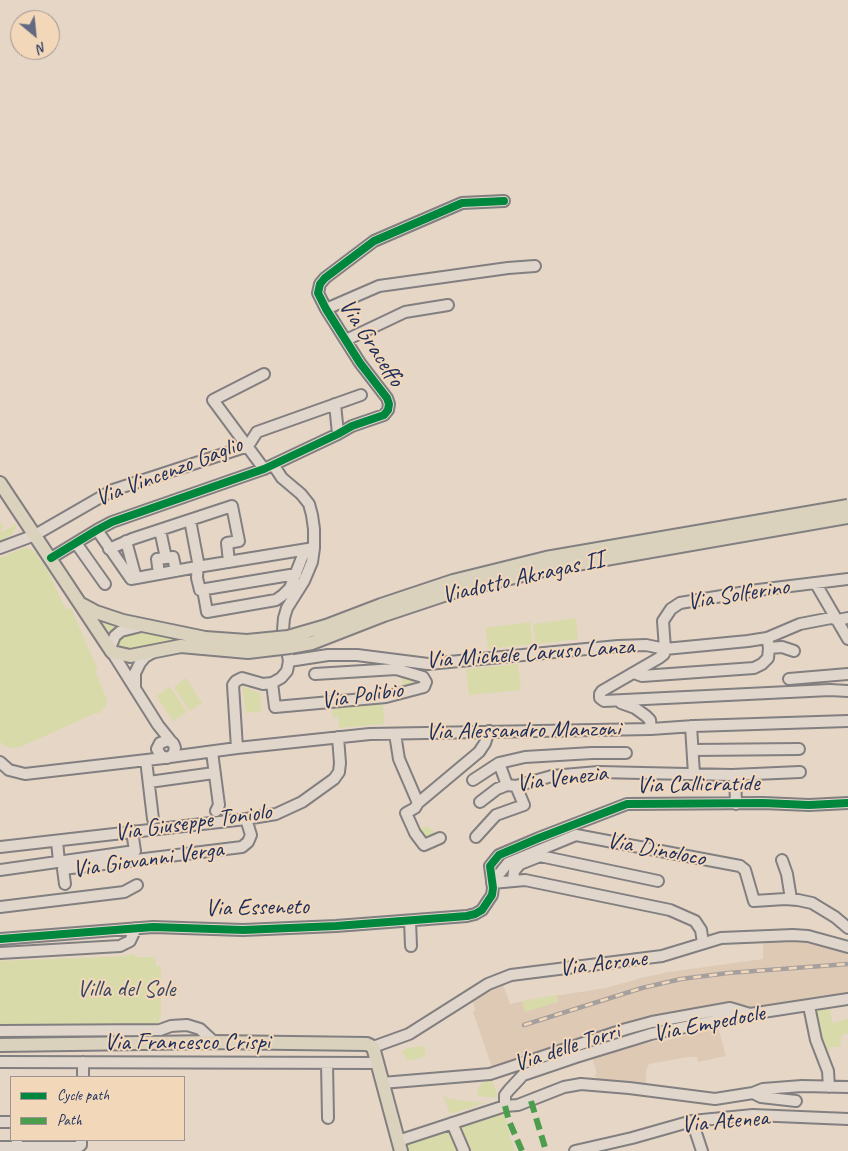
<!DOCTYPE html>
<style>
body{margin:0}
#map{position:relative;width:848px;height:1151px;overflow:hidden;background:#e6d6c6;font-family:Caveat,sans-serif}
canvas{display:block}
.legend{position:absolute;left:10px;top:1076px;width:175px;height:65px;box-sizing:border-box;background:#f3d7b9;border:1px solid #9d9495;margin:0;padding:6px 9px;list-style:none;font-size:15px;color:#1b2f5e}
.legend li{display:flex;align-items:center;gap:10px;height:25px}
.legend b{width:25px;border:1px solid #9d9495}
.north{position:absolute;left:10px;top:10px;width:50px;height:50px;box-sizing:border-box;background:#f3d7b9;border:1px solid #9d9495;border-radius:50%;rotate:152deg;font-size:14px;font-weight:700;line-height:20px;text-align:center;color:#1b2f5e}
.north::after{content:'';display:block;margin:auto;width:18px;height:22px;background:#626982;clip-path:polygon(50% 0,100% 100%,50% 72%,0 100%)}
</style>
<div id="map">
<canvas width="848" height="1151"></canvas>
<ul class="legend">
<li><b style="height:6px;background:#00873e"></b>Cycle path</li>
<li><b style="height:6px;background:#4c9d4c"></b>Path</li>
</ul>
<div class="north">N</div>
</div>
<script>
const g = document.querySelector('canvas').getContext('2d');
g.lineJoin = 'round';
function paint(path, color) { g.fillStyle = color; g.fill(path, 'evenodd'); }
const toPath = rows => new Path2D(rows.map(r => 'M' + r).join(''));
function strokePath(path, color, width, dash) { g.strokeStyle = color; g.lineWidth = width; g.lineCap = dash ? 'butt' : 'round'; g.setLineDash(dash || []); g.stroke(path); }
function write(font, color, halo, rows, align = 'center') {
  g.font = font + ' Caveat,sans-serif'; g.lineWidth = 4; g.setLineDash([]); g.textBaseline = 'middle'; g.strokeStyle = halo; g.fillStyle = color; for (const [text, x, y, turn = 0] of rows) {
    g.save(); g.translate(x, y); g.rotate((+turn || 0) * Math.PI / 180); g.textAlign = isNaN(turn) ? turn : align; if (halo) g.strokeText(text, 0, 0); g.fillText(text, 0, 0); g.restore();
  }
}
paint(toPath([
 [763,940,800,941,848,954,848,994,762,1009,723,1004,640,1018,492,1067,473,1012,476,1010,475,1010,472,1000,502,982,510,1004,522,1001,606,988,645,977,669,972,763,959],
 [718,1027,726,1056,698,1062,697,1057,688,1057,649,1064,646,1071,646,1085,600,1081,594,1075,597,1074,592,1057,659,1040,660,1042]
]), '#dec9b5');
paint(toPath([
 [0,522,4,527,0,530,2,532,16,524,16,528,11,535,0,541],
 [26,547,34,551,48,571,66,610,71,608,98,670,95,671,107,700,106,705,100,713,96,713,20,747,13,748,4,746,0,741,0,558],
 [95,615,126,625,110,639],
 [576,618,578,639,536,644,533,624],
 [530,622,533,644,488,649,486,628],
 [135,631,206,644,173,641,160,642,145,649,127,652,115,647,120,636],
 [518,664,521,690,469,695,466,669],
 [402,675,420,680,402,687],
 [186,678,202,703,190,711,174,687],
 [242,686,260,693,262,711,246,713],
 [170,687,187,712,173,721,156,696],
 [383,704,384,724,339,728,338,717,333,718,332,709],
 [427,826,433,831,440,836,425,842,417,830],
 [133,954,136,957,155,957,156,966,161,966,161,1016,158,1024,0,1024,0,961,123,956],
 [557,995,558,1002,525,1012,522,1001],
 [830,1008,832,1023,848,1019,848,1034,842,1034,840,1047,830,1047,830,1051,824,1053,815,1011],
 [425,1046,425,1056,413,1060,407,1060,402,1052,407,1048],
 [492,1079,498,1098,477,1096,479,1086,485,1081],
 [443,1095,449,1099,485,1103,450,1114],
 [503,1113,508,1123,506,1125,515,1151,468,1151,461,1133,463,1127,466,1124],
 [449,1131,452,1134,459,1151,408,1151,407,1145,410,1142]
]), '#d8daa9');
const minor = toPath([
 [326,309,379,286,508,268,535,266],
 [346,340,405,312,448,305],
 [264,374,213,400,264,469],
 [335,404,338,434],
 [190,520,198,562,197,578,200,590,296,574],
 [97,530,131,579,197,567,314,548],
 [160,530,166,558],
 [126,541,136,578],
 [76,543,105,584],
 [0,548,35,535,113,490,248,446,257,432,361,395],
 [109,549,132,539,232,506,239,541,227,543,229,562],
 [51,558,97,530,112,522,264,469,338,434,352,426,384,415,388,410,389,404,387,398,360,363,326,309,318,293,320,284,325,278,374,241,462,203,504,201],
 [159,574,157,559,166,558,173,557,176,571],
 [816,584,848,639],
 [204,595,207,612,276,600,283,595,290,588,305,550],
 [768,642,769,648,782,647,794,651],
 [110,648,115,636,121,631,141,626],
 [665,649,664,654,659,658,602,691,600,694,600,698,604,701,830,690,848,691],
 [665,649,663,621,671,609,680,603,758,590,848,579],
 [112,652,158,725,174,745,175,748,173,755,167,758,161,756,157,749,160,743,169,740,173,743],
 [289,661,328,655,357,655,428,664,618,646,646,645,665,649,748,641,767,638,800,624,831,618,838,620,848,618],
 [634,673,642,676,754,668,762,664,768,658,769,648],
 [789,679,848,674],
 [272,683,275,707,386,697,424,687,426,682,423,677,396,669,315,674],
 [135,687,135,673,140,663,145,657,152,653],
 [621,703,635,708,646,716,650,720,651,729],
 [691,726,694,774],
 [395,734,399,759,418,803,479,752,485,743,489,731],
 [237,748,233,685,236,681,242,678,263,684,272,683,281,678,287,671,289,661,283,630,284,618,287,608,304,581,312,562,314,548,314,529,312,515,309,504,301,494,282,478,274,466],
 [693,750,799,749],
 [212,752,219,805,216,811],
 [170,757,237,748,370,734,651,729,694,726,848,721],
 [146,760,153,819],
 [0,762,9,770,25,774,164,758],
 [499,763,507,785],
 [735,775,736,804],
 [473,780,499,763,525,757,592,753,626,753],
 [149,782,214,773],
 [480,802,497,789,507,785,516,786,552,776,598,772,732,775,800,772],
 [418,803,415,808,406,813,415,833,424,845,440,838],
 [476,837,496,815,524,805,516,786],
 [57,841,59,862],
 [0,847,246,819,276,814,302,802,334,779,339,772,340,763,338,737],
 [782,860,787,874,791,899],
 [0,870,135,851,132,831],
 [513,880,514,871,520,864,540,856,658,881],
 [492,883,508,863,576,835,740,866,745,870,754,901,785,899,798,900,812,903,835,917,848,928],
 [492,883,525,880,670,910,695,921,701,930,703,943],
 [65,884,63,869,242,847,248,842,251,835,246,819],
 [0,907,124,892,137,885],
 [410,921,411,946],
 [0,939,153,927,243,930,336,926,467,916,475,914,482,910,492,895,493,888,490,866,499,855,539,838,627,804,763,803,809,805,848,803],
 [0,953,120,946,130,941,136,928],
 [809,1006,816,1040,828,1071,829,1087],
 [0,1031,160,1030,171,1026,187,1025,200,1029,214,1042],
 [373,1047,409,1034,488,984,511,975,662,956,721,938,793,935,808,936,848,947],
 [0,1062,377,1063],
 [83,1062,83,1077],
 [327,1063,328,1118],
 [382,1083,490,1074,626,1029,652,1022,730,1008,750,1014],
 [753,1093,761,1097,796,1101],
 [505,1106,505,1095,509,1090,523,1075,576,1057,651,1034,750,1014,848,999],
 [692,1121,702,1151],
 [0,1122,11,1122],
 [452,1123,464,1151],
 [17,1140,17,1147,78,1147,81,1145,81,1140],
 [398,1141,505,1106,518,1105,564,1087,581,1084,629,1088,715,1099,753,1093,763,1089,802,1086,848,1087],
 [0,1147,17,1147],
 [575,1151,632,1138,692,1121,753,1115,848,1119]
]);
const major = toPath([
 [0,483,112,652,130,656,181,646,203,648],
 [83,605,96,612,123,621,205,638],
 [0,1045,214,1042,367,1044,373,1047,401,1151]
]);
strokePath(minor, '#827f81', 14);
strokePath(major, '#827f81', 16);
strokePath(minor, '#e1d6cb', 10);
strokePath(major, '#dbd2be', 12);
const rail = toPath([
 [524,1025,642,988,681,979,728,973,848,964]
]);
strokePath(rail, '#a5a09e', 4.5);
strokePath(rail, '#f3d7b9', 2.5, [8]);
const majorBridge = toPath([
 [205,638,247,641,288,637,326,626,381,605,453,581,546,558,848,506],
 [203,648,248,652,290,647,312,643,384,615,456,591,548,569,848,517]
]);
strokePath(majorBridge, '#827f81', 16, []);
strokePath(majorBridge, '#dbd2be', 12);
strokePath(toPath([
 [531,1101,546,1151],
 [505,1106,509,1121,522,1151]
]), '#4c9d4c', 6, [12, 6]);
strokePath(toPath([
 [51,558,97,530,112,522,264,469,338,434,352,426,384,415,388,410,389,404,387,398,360,363,326,309,318,293,320,284,325,278,374,241,462,203,504,201],
 [0,939,153,927,243,930,336,926,467,916,475,914,482,910,492,895,493,888,490,866,499,855,539,838,627,804,763,803,809,805,848,803]
]), '#00873e', 8);
write('24px', '#1b2f5e', '#f3d7b9', [
 ["Via Graceffo",371,343,57],
 ["Via Vincenzo Gaglio",169,472,-21],
 ["Viadotto Akragas II",523,578,-13],
 ["Via Solferino",738,595,-9],
 ["Via Michele Caruso Lanza",530,654,-4],
 ["Via Polibio",362,696,-8],
 ["Via Alessandro Manzoni",523,731,-1],
 ["Via Venezia",562,779,-7],
 ["Via Callicratide",698,785,-1],
 ["Via Giuseppe Toniolo",193,823,-8],
 ["Via Dinoloco",656,850,11],
 ["Via Giovanni Verga",148,860,-8],
 ["Via Esseneto",257,908,-1],
 ["Via Acrone",603,964,-7],
 ["Via Empedocle",709,1024,-11],
 ["Via Francesco Crispi",187,1043],
 ["Via delle Torri",567,1048,-18],
 ["Via Atenea",725,1122,-5]
]);
write('24px', '#364966', '#f3d7b9', [
 ["Villa del Sole",126,990]
]);
</script>
